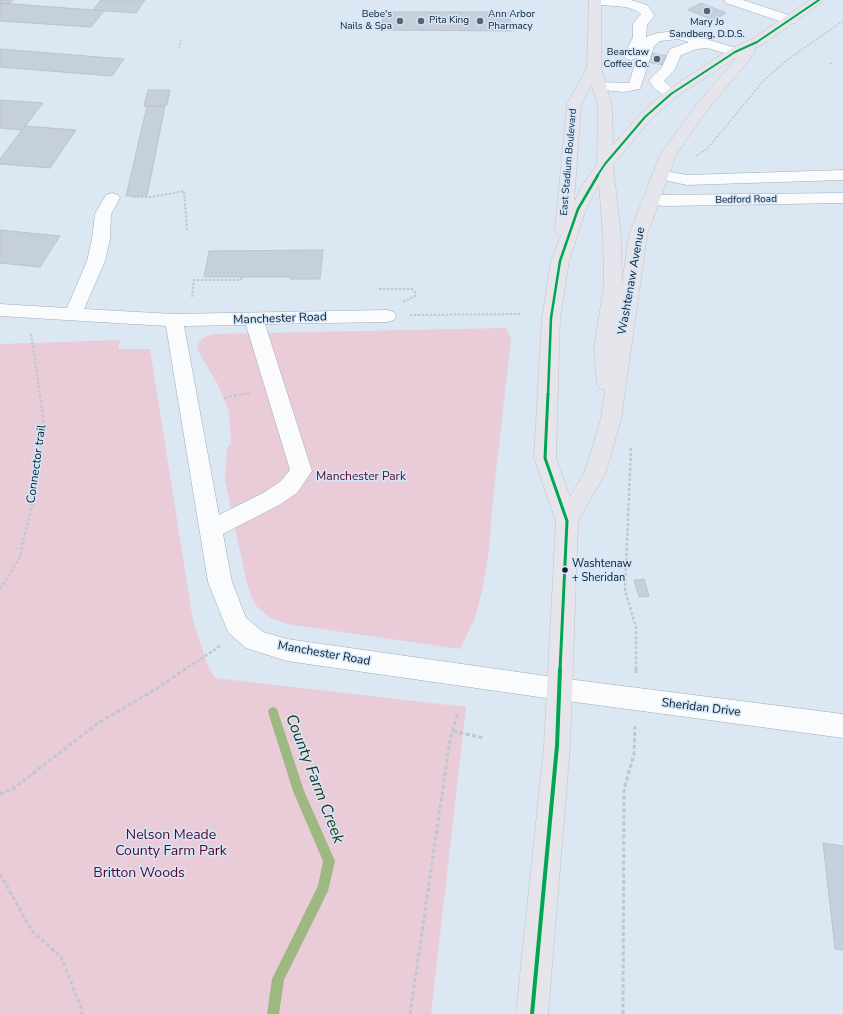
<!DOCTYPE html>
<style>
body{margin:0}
canvas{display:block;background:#dbe7f2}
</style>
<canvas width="843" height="1014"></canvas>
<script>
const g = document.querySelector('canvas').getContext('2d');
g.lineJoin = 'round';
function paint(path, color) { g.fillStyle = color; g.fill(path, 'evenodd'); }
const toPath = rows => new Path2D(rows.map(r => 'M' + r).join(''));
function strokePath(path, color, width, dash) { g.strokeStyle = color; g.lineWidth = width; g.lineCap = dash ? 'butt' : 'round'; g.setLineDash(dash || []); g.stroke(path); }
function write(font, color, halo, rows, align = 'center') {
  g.font = font + ' "Nunito Sans",sans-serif'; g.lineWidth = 3; g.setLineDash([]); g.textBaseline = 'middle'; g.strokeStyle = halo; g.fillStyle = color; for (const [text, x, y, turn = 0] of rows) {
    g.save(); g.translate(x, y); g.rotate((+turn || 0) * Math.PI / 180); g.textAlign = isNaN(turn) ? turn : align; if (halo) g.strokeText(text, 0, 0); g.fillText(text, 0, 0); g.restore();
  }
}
paint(toPath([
 [506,328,511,339,493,499,489,549,483,587,475,618,460,649,287,624,271,618,257,607,252,598,247,584,225,481,227,448,231,444,229,411,217,383,197,349,199,342,205,337,213,334],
 [120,340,118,349,150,349,193,621,207,664,215,678,466,707,431,1014,0,1014,0,344]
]), '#eaccd8');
paint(toPath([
 [273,707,277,709,278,712,304,791,335,861,328,891,284,980,279,1014,267,1014,272,979,318,886,323,861,293,791,268,712,269,709,273,707]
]), '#9eb881');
const building = toPath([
 [0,0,13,0,9,4,0,3,0,0],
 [101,0,145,0,136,13,93,10,101,0],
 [0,3,93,10,104,11,91,27,0,21,0,3],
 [701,3,726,13,713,20,688,10,701,3],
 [383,12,509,12,512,31,382,30,383,12],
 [0,49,124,59,112,76,0,67,0,49],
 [651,53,667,56,664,65,647,62,651,53],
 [148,90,170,90,167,105,144,106,148,90],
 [0,100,43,103,22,130,0,128,0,100],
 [147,106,165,106,147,196,126,196,147,106],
 [25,126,76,130,50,168,0,164,0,159,25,126],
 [0,230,60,236,40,267,0,263,0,230],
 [323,250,320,279,290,279,290,277,204,277,209,251,323,250],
 [644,579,649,596,639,597,634,580,644,579],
 [823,843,843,846,843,950,835,949,823,843]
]);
paint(building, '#c6cfdc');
strokePath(building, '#bbc3cf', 1);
const minor = toPath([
 [589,0,631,0,647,5,653,13,654,16,647,25,646,37,657,33,679,31,740,49,742,52,740,55,735,56,707,48,697,49,681,55,675,69,664,81,678,94,676,97,671,98,666,97,654,88,649,80,662,67,670,49,689,42,678,39,660,41,654,46,640,89,624,92,594,89,592,86,594,83,599,82,629,83,637,58,631,60,626,59,624,56,633,37,633,24,641,14,637,11,626,7,590,4,589,0],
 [724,0,743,0,795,17,797,20,795,23,790,24,785,23,726,3,724,0],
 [660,170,687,175,843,170,843,180,687,185,654,178,652,175,654,172,660,170],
 [112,193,118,195,120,198,111,214,110,239,105,261,84,309,174,314,387,310,394,312,396,316,394,320,387,322,265,324,312,471,297,493,279,505,223,534,232,582,246,618,263,632,287,639,560,678,843,714,843,738,560,700,287,661,246,648,228,632,208,582,166,326,0,316,0,304,67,308,87,261,92,239,95,214,106,195,112,193],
 [246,325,290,470,281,481,263,493,219,515,184,326,246,325],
 [843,193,843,203,667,206,650,205,644,203,642,200,644,197,650,195,843,193]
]);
const major = toPath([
 [589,0,601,0,601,68,612,107,613,145,640,114,666,91,730,49,752,39,810,0,825,0,762,45,754,48,756,51,754,54,704,114,676,155,647,235,621,419,606,472,578,521,570,746,548,1014,516,1014,544,746,556,521,534,458,542,318,551,261,561,235,557,234,555,230,567,104,587,68,589,0],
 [737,57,694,108,660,155,629,235,622,284,621,237,613,165,650,120,676,97,737,57],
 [592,85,598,107,597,164,582,186,574,202,581,104,592,85],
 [599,185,603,237,604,285,594,349,597,384,600,389,605,390,601,419,585,471,570,497,556,458,560,318,569,261,586,209,599,185]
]);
strokePath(minor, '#a0abb6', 1);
strokePath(major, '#bec5cb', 1);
strokePath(toPath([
 [179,48,181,39],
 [830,64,833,62],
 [696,156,707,149,764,80,786,61,843,21]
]), '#c2c7cc', 1.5, [2, 1.5]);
strokePath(toPath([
 [133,197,152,197,184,191,187,231],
 [379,289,412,289,415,292,415,296,403,302],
 [192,297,194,280,241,280,241,277],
 [410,315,520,314],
 [31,334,40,395],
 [239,395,251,393]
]), '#c2c7cc', 2, [2.5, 1.5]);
strokePath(toPath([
 [224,398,244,394],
 [631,448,625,590,636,628,636,670],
 [0,589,19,559,33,501,35,458,44,426,40,394],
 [184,670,220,646]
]), '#c2c7cc', 2.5, [3, 2]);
strokePath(toPath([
 [636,669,636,673],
 [453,731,484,738],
 [0,794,14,788,98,723,156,689,185,669],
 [0,874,32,931,61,957,82,1010,82,1014],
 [410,1014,450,740,458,712],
 [623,1014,624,789,634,754,635,726]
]), '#c2c7cc', 3, [4, 2.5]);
paint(minor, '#fafbfd');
paint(major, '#e6e5ec');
strokePath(toPath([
 [597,176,605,164,645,117,671,94,735,52,757,42,819,0]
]), '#00a651', 2);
strokePath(toPath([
 [548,395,551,318,560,261,578,209,598,175]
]), '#00a651', 2.5);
strokePath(toPath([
 [548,394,545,458,567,521,560,670]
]), '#00a651', 3);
strokePath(toPath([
 [532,1014,557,746,560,669]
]), '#00a651', 4);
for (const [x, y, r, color] of [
 [707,11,4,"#57646f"],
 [400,21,4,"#57646f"],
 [421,21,4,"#57646f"],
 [480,21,4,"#57646f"],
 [657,59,4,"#57646f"],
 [565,570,3.5,"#101d29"]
]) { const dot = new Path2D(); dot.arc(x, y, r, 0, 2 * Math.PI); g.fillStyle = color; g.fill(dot); strokePath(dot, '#d2e7fb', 1.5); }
write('10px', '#101d29', '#d2e7fb', [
 ["Bebe's",392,15],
 ["Nails & Spa",392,27],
 ["Ann Arbor",488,15,"left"],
 ["Pharmacy",488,27,"left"],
 ["Pita King",429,21,"left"],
 ["Mary Jo",707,23,"center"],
 ["Sandberg, D.D.S.",707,35,"center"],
 ["Bearclaw",649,53],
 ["Coffee Co.",649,65]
], 'right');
write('10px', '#101d29', '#d2e7fb', [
 ["East Stadium Boulevard",569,162,-85],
 ["Bedford Road",746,200,-1]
]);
write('11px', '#101d29', '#d2e7fb', [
 ["Washtenaw",572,564],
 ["+ Sheridan",572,578]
], 'left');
write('12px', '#101d29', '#d2e7fb', [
 ["Washtenaw Avenue",632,281,-80],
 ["Manchester Road",280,319,-2],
 ["Connector trail",37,464,-82],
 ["Manchester Road",324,654,10],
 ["Sheridan Drive",701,708,7]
]);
write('12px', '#5c0526', '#d2e7fb', [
 ["Manchester Park",361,477]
]);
write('14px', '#5c0526', '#d2e7fb', [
 ["Nelson Meade",171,836],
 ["County Farm Park",171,852],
 ["Britton Woods",139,874]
]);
write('italic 16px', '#293713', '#d2e7fb', [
 ["County Farm Creek",314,779,69]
]);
</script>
